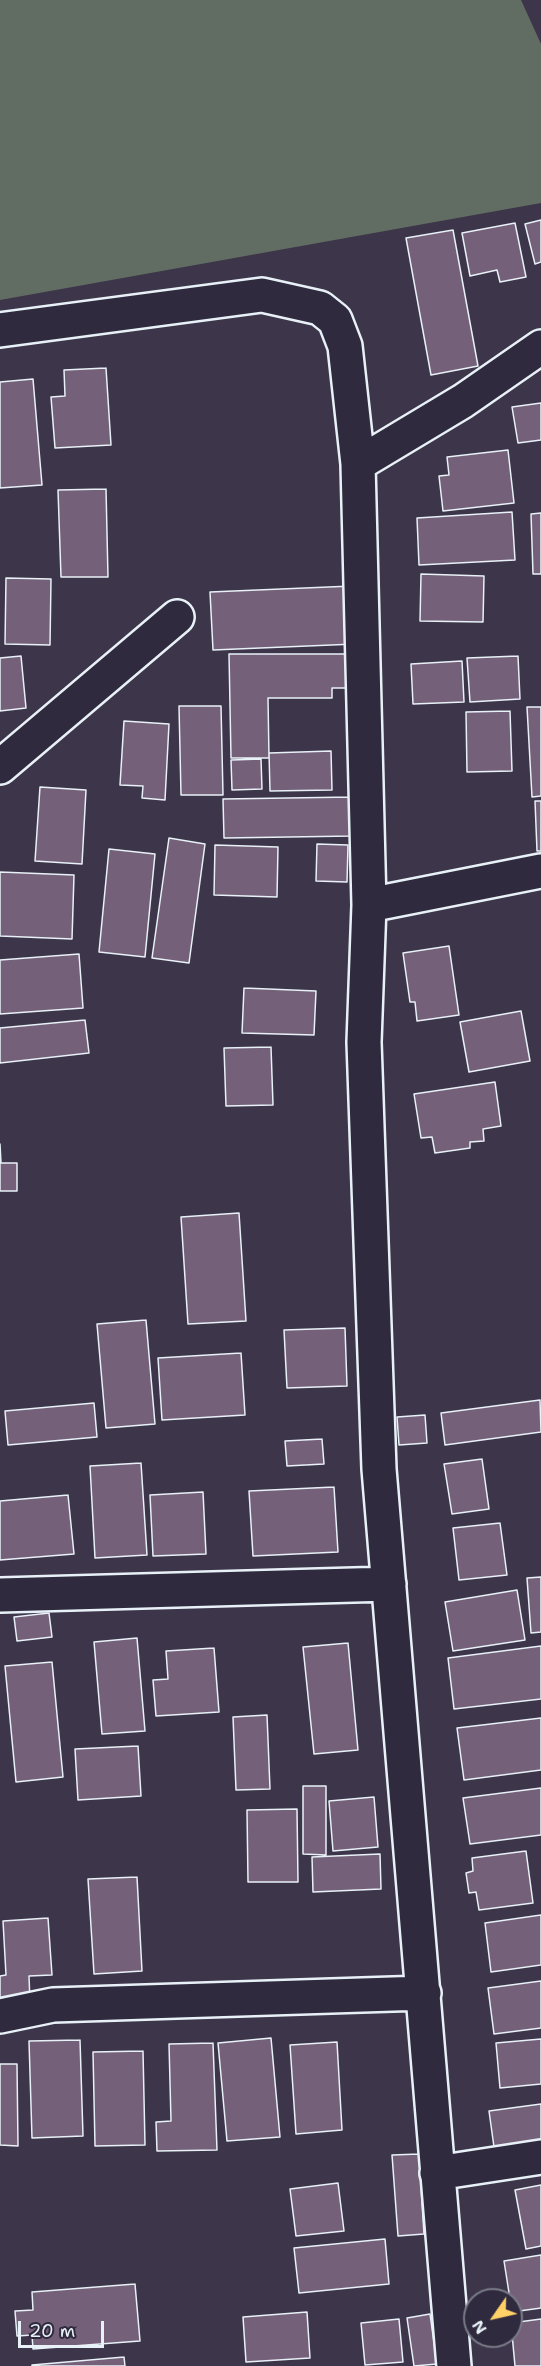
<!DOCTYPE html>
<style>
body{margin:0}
#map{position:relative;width:541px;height:2366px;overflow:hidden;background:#3d3549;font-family:"Shantell Sans",sans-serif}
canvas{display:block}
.north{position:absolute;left:463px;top:2288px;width:60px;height:60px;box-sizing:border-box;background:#2f2a3d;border:2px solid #797a88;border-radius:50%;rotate:236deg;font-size:16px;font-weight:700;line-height:24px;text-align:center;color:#e8f1f8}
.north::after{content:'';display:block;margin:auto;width:21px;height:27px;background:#ffd166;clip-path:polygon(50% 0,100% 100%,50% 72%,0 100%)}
.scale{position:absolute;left:18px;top:2321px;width:86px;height:27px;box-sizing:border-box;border:3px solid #e8f1f8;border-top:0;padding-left:8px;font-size:18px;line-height:21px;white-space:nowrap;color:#e8f1f8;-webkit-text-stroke:4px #2f2a3d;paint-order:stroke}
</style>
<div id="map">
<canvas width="541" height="2366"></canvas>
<div class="north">N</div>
<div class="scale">20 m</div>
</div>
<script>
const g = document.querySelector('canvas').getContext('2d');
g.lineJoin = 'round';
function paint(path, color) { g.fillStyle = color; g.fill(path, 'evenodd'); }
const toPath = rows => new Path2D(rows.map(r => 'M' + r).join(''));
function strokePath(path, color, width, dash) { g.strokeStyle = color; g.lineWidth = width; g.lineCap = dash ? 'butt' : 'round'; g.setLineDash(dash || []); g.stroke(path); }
paint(toPath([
 [0,0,521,0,541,44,541,203,0,300]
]), '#616d62');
const building = toPath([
 [541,220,541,262,535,264,525,224,541,220],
 [515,223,526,277,500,282,497,270,470,276,462,233,515,223],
 [453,230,478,366,431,375,406,238,453,230],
 [106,368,111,445,55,448,51,397,65,396,64,370,106,368],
 [33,379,42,485,0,488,0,382,33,379],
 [541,403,541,440,518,443,512,407,541,403],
 [508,450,514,503,443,511,439,476,449,475,447,457,508,450],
 [106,489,108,577,61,577,58,490,106,489],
 [512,512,515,560,419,565,417,518,512,512],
 [541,513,541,574,533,574,531,514,541,513],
 [421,574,484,576,483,622,420,621,421,574],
 [6,578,51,579,50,645,5,644,6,578],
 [352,586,355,644,213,650,210,592,352,586],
 [229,654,352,654,352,688,332,688,332,698,268,698,269,758,231,758,229,654],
 [21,656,26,708,0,711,0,658,21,656],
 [518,656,520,699,470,702,467,658,518,656],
 [462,661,464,702,413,704,411,664,462,661],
 [179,706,221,706,223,795,181,795,179,706],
 [527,707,541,707,541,796,532,797,527,707],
 [510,711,512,771,467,772,466,712,510,711],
 [124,721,169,724,165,800,142,798,143,786,120,785,124,721],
 [331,751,332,790,270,791,269,753,331,751],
 [261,759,262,789,232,790,231,760,261,759],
 [40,787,86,790,82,864,35,861,40,787],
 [352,797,353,836,224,838,223,799,352,797],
 [535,801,541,801,541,851,537,851,535,801],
 [169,838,205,844,189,963,152,958,169,838],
 [317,844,348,845,347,882,316,881,317,844],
 [215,845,278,847,277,897,214,895,215,845],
 [109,849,155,854,145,957,99,952,109,849],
 [0,872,74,875,72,939,0,936,0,872],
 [449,946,459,1015,417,1021,415,1002,410,1002,403,953,449,946],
 [79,954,83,1008,0,1014,0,960,79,954],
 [244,988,316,991,314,1035,242,1033,244,988],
 [521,1011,530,1061,469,1072,460,1022,521,1011],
 [85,1020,89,1053,0,1063,0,1028,85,1020],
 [271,1047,273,1105,226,1106,224,1048,271,1047],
 [495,1082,501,1126,483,1129,484,1141,470,1142,470,1148,435,1153,432,1137,421,1138,414,1094,495,1082],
 [0,1144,1,1163,17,1163,17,1191,0,1191,0,1144],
 [239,1213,246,1321,188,1324,181,1217,239,1213],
 [146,1320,155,1424,106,1428,97,1324,146,1320],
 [345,1328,347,1386,287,1388,284,1330,345,1328],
 [241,1353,245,1415,162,1420,158,1358,241,1353],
 [540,1400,541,1432,445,1445,441,1413,540,1400],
 [94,1403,97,1437,8,1445,5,1411,94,1403],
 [425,1415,427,1443,399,1445,397,1417,425,1415],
 [322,1439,324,1464,287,1466,285,1441,322,1439],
 [482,1459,489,1509,452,1514,444,1464,482,1459],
 [141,1463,147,1555,95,1558,90,1466,141,1463],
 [334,1487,338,1552,253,1556,249,1491,334,1487],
 [203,1492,206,1554,153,1556,150,1495,203,1492],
 [68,1495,74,1554,0,1560,0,1501,68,1495],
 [500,1523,507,1575,459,1580,453,1528,500,1523],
 [541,1577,541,1632,531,1633,527,1578,541,1577],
 [517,1590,525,1640,453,1651,445,1602,517,1590],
 [49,1613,52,1637,17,1641,14,1617,49,1613],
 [137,1638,145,1731,102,1734,94,1642,137,1638],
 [348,1643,358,1750,314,1754,303,1647,348,1643],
 [541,1646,541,1699,454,1709,448,1658,541,1646],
 [214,1648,219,1712,156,1716,153,1680,168,1679,166,1651,214,1648],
 [52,1662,63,1777,16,1782,5,1666,52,1662],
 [267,1715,270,1789,236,1790,233,1717,267,1715],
 [541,1718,541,1770,464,1780,457,1728,541,1718],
 [138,1746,141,1796,78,1800,75,1749,138,1746],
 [303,1786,326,1786,326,1855,303,1854,303,1786],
 [541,1788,541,1835,470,1844,463,1798,541,1788],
 [374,1797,378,1847,333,1851,329,1801,374,1797],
 [297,1809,298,1882,248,1882,247,1810,297,1809],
 [526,1851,533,1903,479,1910,476,1892,469,1893,466,1873,473,1871,472,1858,526,1851],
 [380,1854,381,1889,313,1892,312,1857,380,1854],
 [137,1877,142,1971,94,1974,88,1879,137,1877],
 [541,1915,541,1965,491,1972,485,1923,541,1915],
 [48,1918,52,1975,29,1976,30,2002,0,2004,0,1976,6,1975,3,1921,48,1918],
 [541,1981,541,2028,494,2034,488,1988,541,1981],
 [271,2038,280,2137,227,2141,218,2043,271,2038],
 [541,2039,541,2084,500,2088,496,2043,541,2039],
 [80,2040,83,2136,32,2138,29,2041,80,2040],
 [337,2042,342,2130,296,2134,290,2045,337,2042],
 [213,2043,217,2150,157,2151,156,2122,171,2121,169,2044,213,2043],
 [143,2051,145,2145,95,2146,93,2052,143,2051],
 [0,2064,17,2064,18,2146,0,2145,0,2064],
 [541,2104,541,2140,494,2147,489,2111,541,2104],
 [419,2154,424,2234,398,2236,392,2155,419,2154],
 [338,2183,344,2231,296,2236,290,2189,338,2183],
 [541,2185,541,2246,526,2249,515,2190,541,2185],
 [385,2239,389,2284,299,2293,294,2248,385,2239],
 [541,2255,541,2308,512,2312,504,2261,541,2255],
 [135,2284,140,2341,33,2349,32,2335,17,2336,15,2311,33,2310,32,2292,135,2284],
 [307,2312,310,2358,246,2362,243,2317,307,2312],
 [430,2314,437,2364,414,2366,407,2318,430,2314],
 [399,2319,403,2362,365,2365,361,2323,399,2319],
 [541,2319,541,2366,515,2366,511,2323,541,2319],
 [124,2357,125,2366,32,2366,32,2365,124,2357]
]);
paint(building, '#746078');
strokePath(building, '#e8f1f8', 1.5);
const minor = toPath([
 [0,330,262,295,320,308,335,320,345,346,358,464,369,905,364,1042,379,1469,454,2366],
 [358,464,463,401,541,347],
 [0,767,177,617],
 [369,905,541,871],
 [0,1595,389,1584],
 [0,2016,53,2005,424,1993],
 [437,2173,541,2157]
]);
strokePath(minor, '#e8f1f8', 38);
strokePath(minor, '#2f2a3d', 33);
</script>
